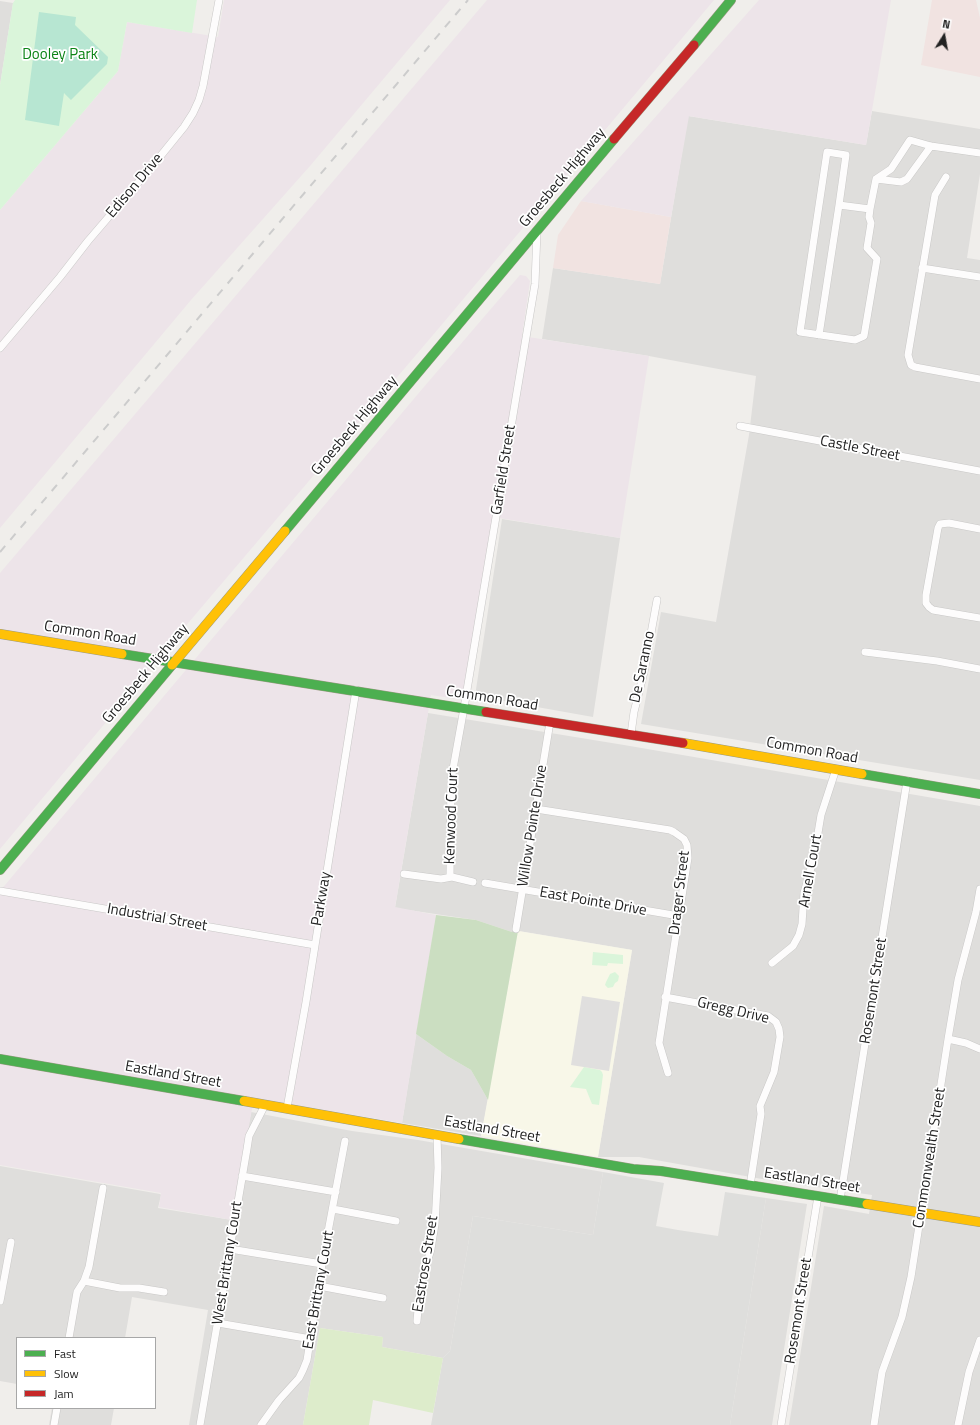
<!DOCTYPE html>
<style>
body{margin:0}
#map{position:relative;width:980px;height:1425px;overflow:hidden;background:#f0eeeb;font-family:"Titillium Web",sans-serif}
canvas{display:block}
.legend{position:absolute;left:16px;top:1337px;width:140px;height:72px;box-sizing:border-box;background:#fff;border:1px solid #a7a7a7;margin:0;padding:5px 7px;list-style:none;font-size:12px;color:#222}
.legend li{display:flex;align-items:center;gap:8px;height:20px}
.legend b{width:20px;border:1px solid #a7a7a7}
.north{position:absolute;left:924px;top:16px;width:40px;height:40px;-webkit-text-stroke:3px #fff;paint-order:stroke;rotate:11deg;font-size:11px;font-weight:700;line-height:16px;text-align:center;color:#222}
.north::after{content:'';display:block;margin:auto;width:14px;height:18px;background:#222;clip-path:polygon(50% 0,100% 100%,50% 72%,0 100%)}
</style>
<div id="map">
<canvas width="980" height="1425"></canvas>
<ul class="legend">
<li><b style="height:5px;background:#4caf50"></b>Fast</li>
<li><b style="height:5px;background:#ffc107"></b>Slow</li>
<li><b style="height:5px;background:#c62828"></b>Jam</li>
</ul>
<div class="north">N</div>
</div>
<script>
const g = document.querySelector('canvas').getContext('2d');
g.lineJoin = 'round';
function paint(path, color) { g.fillStyle = color; g.fill(path, 'evenodd'); }
const toPath = rows => new Path2D(rows.map(r => 'M' + r).join(''));
function strokePath(path, color, width, dash) { g.strokeStyle = color; g.lineWidth = width; g.lineCap = dash ? 'butt' : 'round'; g.setLineDash(dash || []); g.stroke(path); }
function write(font, color, halo, rows, align = 'center') {
  g.font = font + ' "Titillium Web",sans-serif'; g.lineWidth = 3.5; g.setLineDash([]); g.textBaseline = 'middle'; g.strokeStyle = halo; g.fillStyle = color; for (const [text, x, y, turn = 0] of rows) {
    g.save(); g.translate(x, y); g.rotate((+turn || 0) * Math.PI / 180); g.textAlign = isNaN(turn) ? turn : align; if (halo) g.strokeText(text, 0, 0); g.fillText(text, 0, 0); g.restore();
  }
}
paint(toPath([
 [0,1,13,3,0,85],
 [872,111,980,129,980,174,967,258,980,260,980,780,641,724,661,612,716,622,749,435,756,376,649,356,542,339,553,268,660,284,688,116,866,145],
 [502,519,620,538,593,717,475,696],
 [428,713,624,745,980,806,980,1425,789,1425,824,1206,869,1214,872,1195,762,1179,639,1157,598,1157,632,950,519,931,512,932,476,920,395,908],
 [416,1034,447,1056,471,1070,488,1100,481,1136,402,1123],
 [251,1112,352,1131,418,1140,603,1172,593,1235,473,1216,450,1351,443,1358,382,1347,383,1337,320,1328,303,1425,189,1425,208,1310,132,1297,125,1338,17,1338,17,1384,0,1381,0,1166,160,1194,161,1195,158,1208,232,1220],
 [766,1198,807,1204,772,1425,730,1425],
 [52,1408,114,1408,111,1425,49,1425]
]), '#dfdedc');
paint(toPath([
 [932,0,976,0,980,18,980,77,921,65],
 [581,201,671,217,660,284,553,268,558,235]
]), '#f1e3e1');
paint(toPath([
 [224,0,450,0,310,166,191,300,0,528,0,210,118,71,127,22,218,37],
 [487,0,714,0,444,322,178,635,142,679,0,849,0,573],
 [759,0,891,0,866,145,689,116,671,217,581,201],
 [520,275,526,276,530,281,522,336,649,356,620,538,493,517,463,696,457,699,431,695,395,907,436,915,402,1123,254,1098,232,1220,159,1207,161,1193,0,1165,0,891,423,388]
]), '#ede4e9');
paint(toPath([
 [518,931,632,950,598,1157,481,1136]
]), '#f8f7e8');
paint(toPath([
 [603,1172,664,1183,656,1226,678,1230,718,1236,725,1192,766,1198,730,1425,431,1425,443,1358,450,1351,473,1216,593,1235]
]), '#dededc');
paint(toPath([
 [320,1328,383,1337,382,1347,443,1358,433,1413,373,1400,369,1425,303,1425]
]), '#ddeccb');
paint(toPath([
 [436,915,476,920,512,932,518,931,488,1100,471,1070,447,1056,416,1034]
]), '#cbdec1');
paint(toPath([
 [15,0,197,0,192,33,127,22,118,71,0,210,0,85,13,3],
 [593,952,623,955,623,964,608,963,607,966,592,965],
 [615,972,619,976,618,981,615,983,613,987,608,988,605,985,606,982,610,974],
 [584,1067,600,1070,602,1072,603,1075,599,1105,592,1104,586,1089,570,1087]
]), '#daf5da');
paint(toPath([
 [39,12,76,17,75,25,108,57,107,64,71,100,64,93,59,126,25,120]
]), '#b7e6d2');
paint(toPath([
 [582,996,620,1002,609,1071,571,1065]
]), '#e0dfde');
const street = toPath([
 [946,177,935,195,908,355,911,365,915,367,980,379],
 [876,179,901,182,907,179,931,146],
 [870,209,839,205,846,155,827,152,800,332,855,340,864,336,877,259,867,248,871,223,869,217,870,209,876,179,891,169,910,140,931,146,980,153],
 [922,268,980,277],
 [819,335,839,205],
 [0,348,60,277,88,241,154,164,184,127,193,113,199,100,203,86,219,0],
 [740,426,980,471],
 [980,529,949,523,940,524,938,528,926,595,926,603,929,607,933,610,980,618],
 [865,652,937,661,980,669],
 [631,734,634,712,644,672,657,600],
 [536,809,670,830,674,832,684,839,687,845,688,858,659,1043,668,1073],
 [404,874,441,879,452,877,473,882],
 [450,877,451,780,464,708,535,284,537,231],
 [485,883,679,916],
 [0,891,315,945],
 [516,929,550,722],
 [772,963,793,946,799,935,802,924,804,893,814,857,821,815,836,769],
 [665,997,768,1016,776,1022,779,1029,780,1037,774,1072,760,1106,761,1114,750,1186],
 [948,1039,966,1043,980,1049],
 [287,1108,306,1002,356,690],
 [242,1176,336,1192],
 [840,1200,907,781],
 [333,1209,396,1221],
 [230,1249,322,1264],
 [84,1281,120,1288,139,1288,164,1292],
 [319,1286,383,1298],
 [0,1301,11,1242],
 [417,1321,420,1286,431,1249,435,1224,438,1168,437,1135],
 [218,1323,311,1339],
 [69,1338,77,1292,84,1281,89,1267,103,1188],
 [54,1425,57,1408],
 [200,1425,247,1149,249,1136,265,1105],
 [261,1425,279,1400,299,1378,303,1370,307,1360,322,1264,345,1141],
 [781,1425,818,1196],
 [874,1425,882,1372,902,1317,911,1277,948,1039,958,980,976,912,980,889],
 [958,1425,969,1372,980,1340]
]);
const fast = toPath([
 [694,45,731,0],
 [285,531,614,139],
 [122,654,486,712],
 [862,774,980,794],
 [0,870,172,665],
 [0,1059,244,1101],
 [459,1139,633,1169,661,1171,867,1204]
]);
const slow = toPath([
 [0,634,122,654],
 [172,665,285,531],
 [683,743,862,774],
 [244,1101,459,1139],
 [867,1204,980,1222]
]);
const jam = toPath([
 [614,139,694,45],
 [486,712,683,743]
]);
strokePath(street, '#c9c8c7', 8);
strokePath(fast, '#999a82', 10);
strokePath(slow, '#999a82', 10);
strokePath(jam, '#999a82', 10);
strokePath(street, '#fdfcfc', 7);
strokePath(fast, '#4caf50', 9);
strokePath(slow, '#ffc107', 9);
strokePath(jam, '#c62828', 9);
strokePath(toPath([
 [0,552,468,0]
]), '#ccc', 2, [8, 8]);
write('15px', '#0c8416', '#fff', [
 ["Dooley Park",60,55]
]);
write('15px', '#222', '#fff', [
 ["Groesbeck Highway",563,178,-50],
 ["Edison Drive",135,186,-50],
 ["Groesbeck Highway",355,426,-50],
 ["Castle Street",860,449,11],
 ["Garfield Street",504,470,-81],
 ["Common Road",90,634,9],
 ["De Saranno",643,667,-78],
 ["Groesbeck Highway",146,674,-50],
 ["Common Road",492,699,9],
 ["Common Road",812,751,10],
 ["Kenwood Court",452,816,-88],
 ["Willow Pointe Drive",533,826,-81],
 ["Arnell Court",811,871,-80],
 ["Drager Street",680,893,-83],
 ["Parkway",322,899,-80],
 ["East Pointe Drive",593,902,10],
 ["Industrial Street",157,918,10],
 ["Rosemont Street",874,991,-81],
 ["Gregg Drive",733,1011,13],
 ["Eastland Street",173,1075,10],
 ["Eastland Street",492,1130,10],
 ["Commonwealth Street",930,1158,-81],
 ["Eastland Street",812,1181,9],
 ["West Brittany Court",228,1263,-81],
 ["Eastrose Street",426,1264,-81],
 ["East Brittany Court",319,1290,-80],
 ["Rosemont Street",799,1311,-81]
]);
</script>
